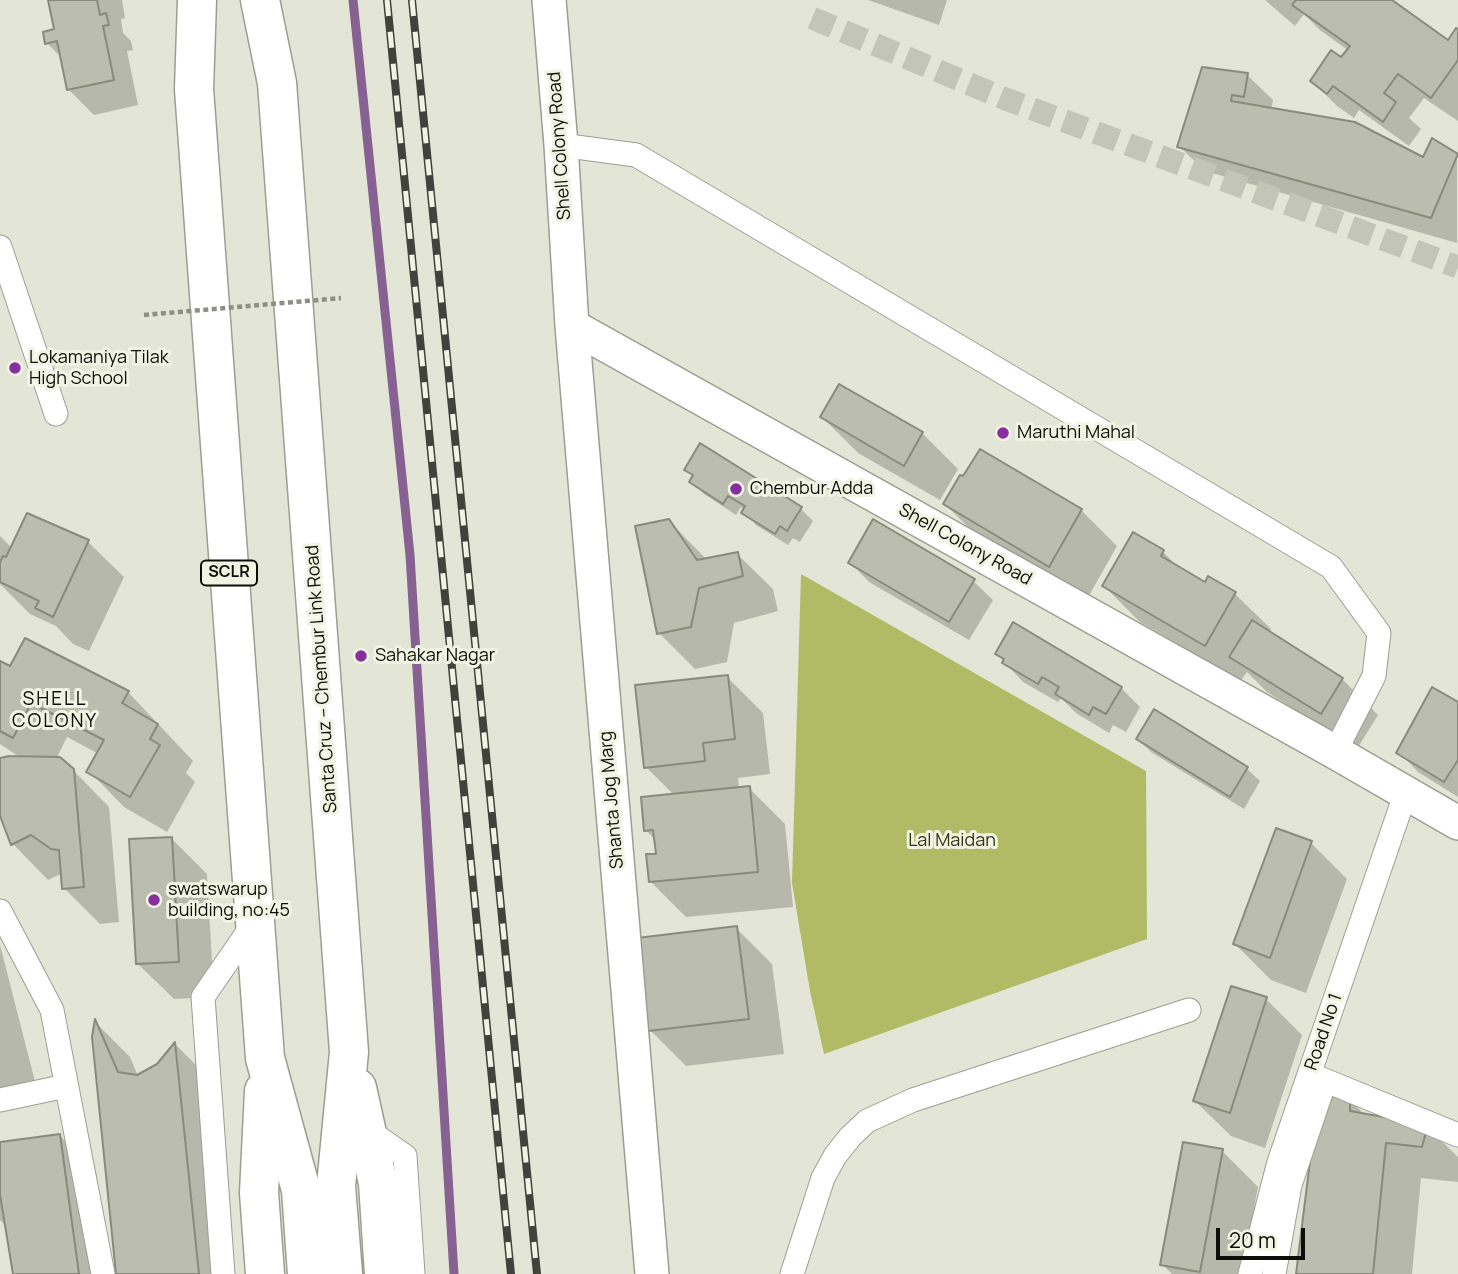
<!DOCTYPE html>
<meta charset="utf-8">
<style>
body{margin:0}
#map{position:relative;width:1458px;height:1274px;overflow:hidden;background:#e3e6d6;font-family:Manrope,sans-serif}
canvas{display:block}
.scale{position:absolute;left:1216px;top:1228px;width:89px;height:32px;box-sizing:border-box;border:4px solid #0d0e09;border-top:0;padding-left:9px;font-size:21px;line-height:24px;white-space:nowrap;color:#0d0e09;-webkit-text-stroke:5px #f1f3e3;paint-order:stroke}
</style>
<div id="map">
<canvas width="1458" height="1274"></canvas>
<div class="scale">20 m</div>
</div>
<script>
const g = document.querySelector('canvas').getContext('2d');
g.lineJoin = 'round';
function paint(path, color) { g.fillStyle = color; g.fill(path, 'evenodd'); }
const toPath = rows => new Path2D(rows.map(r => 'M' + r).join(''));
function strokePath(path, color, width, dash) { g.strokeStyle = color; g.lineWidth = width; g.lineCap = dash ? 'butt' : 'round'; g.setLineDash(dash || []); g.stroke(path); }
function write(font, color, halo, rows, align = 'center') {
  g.font = font + ' Manrope,sans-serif'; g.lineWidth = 6; g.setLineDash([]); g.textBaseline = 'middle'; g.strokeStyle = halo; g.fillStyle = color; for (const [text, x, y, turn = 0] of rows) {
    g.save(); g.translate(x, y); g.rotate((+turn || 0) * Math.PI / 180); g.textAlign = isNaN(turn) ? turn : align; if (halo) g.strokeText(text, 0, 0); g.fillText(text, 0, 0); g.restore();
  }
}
paint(toPath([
 [801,574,1146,771,1147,939,824,1054,810,991,792,883]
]), '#b1ba64');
paint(toPath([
 [50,0,122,0,125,18,121,19,123,33,131,41,133,50,127,51,138,105,94,115,68,89,62,58,47,43,56,31],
 [868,0,947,0,939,25],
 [1265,0,1389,0,1448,42,1458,31,1458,121,1424,98,1409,118,1421,129,1409,146,1359,110,1354,118,1337,106,1312,81,1342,60,1349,51,1320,30,1304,14,1295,26],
 [1247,75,1273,100,1271,110,1424,159,1457,155,1457,243,1205,171,1179,146],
 [822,417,922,433,958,469,940,500,858,453],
 [980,451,1081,510,1117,546,1086,601,981,540,945,504],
 [686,469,800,508,813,521,800,542,793,538,788,545,756,525,741,507,736,515,704,494,691,482,694,477],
 [669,521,707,560,737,554,773,589,778,611,734,623,727,662,695,669,659,633],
 [0,536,12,548,88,542,124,577,89,651,73,644,56,626,30,614,0,584],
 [1163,552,1182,571,1206,585,1209,578,1235,594,1271,629,1269,633,1342,679,1378,715,1357,749,1267,692,1247,672,1241,680,1140,622,1104,586],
 [850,562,973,581,993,600,969,640,869,582],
 [997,654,1121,688,1140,707,1126,732,1113,725,1109,733,1076,713,1061,698,1058,702,1023,682],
 [0,663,11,669,128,692,193,761,186,773,195,782,167,832,124,807,89,771,99,754,67,737,56,759,73,770,109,807,119,922,100,924,64,888,63,873,48,880,13,844,0,811,0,760,21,758,0,744],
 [727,677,763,713,770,774,738,778,739,789,749,788,785,824,793,907,686,917,650,881,658,855,656,841,646,830,674,795,646,767],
 [1458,704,1458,797,1418,772,1399,752],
 [1154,712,1247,769,1260,781,1244,809,1151,752,1138,739],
 [1277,830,1311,843,1347,879,1306,993,1271,980,1235,944],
 [171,838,207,874,214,997,174,999,138,964],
 [736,928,772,964,784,1054,686,1066,650,1030],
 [0,945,39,1097,0,1107],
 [1266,999,1302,1035,1265,1148,1231,1136,1195,1101],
 [96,1023,130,1057,138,1076,158,1066,176,1045,211,1080,231,1274,118,1274],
 [1349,1099,1366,1116,1427,1127,1458,1157,1458,1182,1421,1178,1412,1274,1298,1274],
 [60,1136,96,1172,110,1274,14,1274,8,1228,0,1220,0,1144],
 [1222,1151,1258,1187,1242,1274,1172,1274,1162,1264]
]), '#0003');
strokePath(toPath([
 [353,0,410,555,454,1274]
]), '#876192', 9);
const building = toPath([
 [48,0,97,0,100,15,106,13,109,25,103,26,114,80,67,90,57,41,45,44,43,32,54,29,48,0],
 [1296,0,1392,0,1448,40,1456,28,1458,29,1458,60,1431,98,1398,74,1384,93,1396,102,1383,122,1333,86,1327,94,1310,81,1331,50,1341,57,1350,46,1292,5,1296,0],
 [1202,67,1248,73,1244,97,1232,95,1231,101,1355,122,1423,157,1432,138,1458,154,1431,218,1177,147,1202,67],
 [839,384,923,432,904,466,820,417,839,384],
 [700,443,802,507,787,531,780,526,775,534,741,513,745,506,728,496,723,504,689,482,693,475,684,470,700,443],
 [980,449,1082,509,1049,567,943,504,960,475,963,476,980,449],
 [27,513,89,540,53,617,35,608,39,601,0,582,0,562,3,556,6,557,27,513],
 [669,519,697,560,738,552,743,576,699,588,691,627,657,634,635,526,669,519],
 [873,519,975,579,949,622,848,563,873,519],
 [1133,532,1164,550,1161,556,1205,582,1208,576,1236,592,1205,646,1102,586,1133,532],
 [1252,620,1343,678,1321,714,1229,657,1252,620],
 [1013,622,1122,687,1106,714,1093,707,1089,715,1055,694,1059,687,1042,677,1038,684,1002,663,1004,659,995,654,1013,622],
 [25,638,129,691,122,703,158,724,150,739,160,745,130,797,86,772,104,740,31,703,13,738,0,731,0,661,10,666,25,638],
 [728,675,735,739,703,743,705,761,644,768,635,685,728,675],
 [1432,687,1458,702,1458,760,1444,782,1396,753,1432,687],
 [1154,709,1248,767,1230,797,1136,739,1154,709],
 [9,756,60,757,74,769,84,887,62,889,59,850,51,849,31,835,11,845,0,816,0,758,9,756],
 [750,786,758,872,649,882,646,854,656,854,653,830,644,831,641,797,750,786],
 [1276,828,1312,841,1270,958,1233,944,1276,828],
 [172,837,179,962,136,964,129,839,172,837],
 [737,926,749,1019,648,1031,637,938,737,926],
 [1231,986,1267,997,1230,1113,1193,1101,1231,986],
 [95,1019,118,1072,137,1075,157,1064,175,1042,199,1274,116,1274,92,1037,95,1019],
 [1325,1093,1350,1097,1350,1111,1428,1125,1422,1147,1386,1143,1373,1274,1296,1274,1312,1145,1325,1093],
 [60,1134,79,1274,13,1274,0,1195,0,1142,60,1134],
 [1183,1142,1223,1149,1200,1272,1160,1265,1183,1142]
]);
paint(building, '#bbbdae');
strokePath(building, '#888b7c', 2);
strokePath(toPath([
 [812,18,1003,98,1458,267]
]), '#c3c6b7', 23, [23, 11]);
const street = toPath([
 [561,145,636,155,1331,567,1379,633,1374,676,1335,752],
 [0,247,56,414],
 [0,911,52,1010,103,1274],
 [1312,1075,1458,1135],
 [0,1100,66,1086],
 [366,1129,405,1156,413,1274],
 [223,1274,203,997,254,923],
 [792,1274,823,1178,835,1156,850,1137,867,1121,913,1100,1189,1010],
 [1250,1274,1279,1162,1406,792],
 [1274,1274,1290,1185,1325,1081]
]);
const secondary = toPath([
 [549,0,561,145,572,326,652,1274],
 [572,326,1335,752,1458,823]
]);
const highway = toPath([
 [197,0,194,89,265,1058,301,1190,307,1274],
 [260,0,277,83,349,1052,336,1186,343,1274],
 [357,1088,378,1183,384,1274],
 [264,1091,259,1193,265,1274]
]);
strokePath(street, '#9c9e90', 25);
strokePath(secondary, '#9c9e90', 36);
strokePath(highway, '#9c9e90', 41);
strokePath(street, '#fff', 23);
strokePath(secondary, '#fff', 33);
strokePath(highway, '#fff', 38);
const rail = toPath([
 [387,0,511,1274],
 [412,0,537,1274]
]);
strokePath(rail, '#41423b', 8);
strokePath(rail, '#f1f3e3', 5, [16]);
strokePath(toPath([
 [144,315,341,298]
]), '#8d8f83', 4.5, [5, 3.5]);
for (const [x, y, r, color] of [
 [15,368,7,"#85309e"],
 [1003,433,7,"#85309e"],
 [736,489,7,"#85309e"],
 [361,656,7,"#85309e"],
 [154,900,7,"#85309e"]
]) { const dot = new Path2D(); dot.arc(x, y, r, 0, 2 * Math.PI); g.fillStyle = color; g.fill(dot); strokePath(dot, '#f1f3e3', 2.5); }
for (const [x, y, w] of [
 [229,573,56]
]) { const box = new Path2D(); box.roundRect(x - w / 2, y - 12.5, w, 25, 5); g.fillStyle = '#f1f3e3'; g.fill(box); strokePath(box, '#0d0e09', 2); }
write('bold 16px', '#0d0e09', null, [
 ["SCLR",229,573]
]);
write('18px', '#0d0e09', '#f1f3e3', [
 ["Shell Colony Road",560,146,-94],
 ["Shell Colony Road",965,545,29],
 ["Santa Cruz – Chembur Link Road",322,679,-94],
 ["Shanta Jog Marg",612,800,-95],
 ["Road No 1",1324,1032,-71]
]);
write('18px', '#0d0e09', '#f1f3e3', [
 ["Lokamaniya Tilak",29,358],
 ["High School",29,379],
 ["Maruthi Mahal",1017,433],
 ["Chembur Adda",750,489],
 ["Sahakar Nagar",375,656],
 ["swatswarup",168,890],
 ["building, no:45",168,911]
], 'left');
write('18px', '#32350d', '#f1f3e3', [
 ["Lal Maidan",952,841]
]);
g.letterSpacing = '2px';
write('19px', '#0d0e09', '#f1f3e3', [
 ["SHELL",55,700],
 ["COLONY",55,722]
]);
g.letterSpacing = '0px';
</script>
